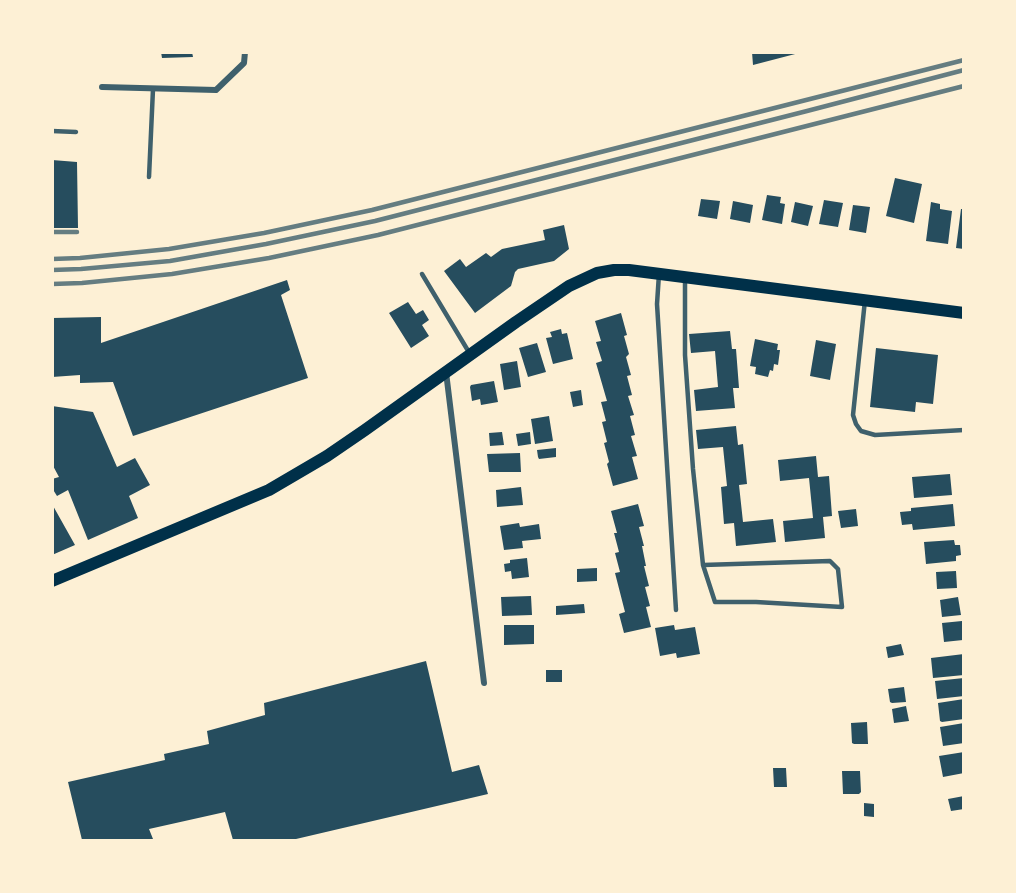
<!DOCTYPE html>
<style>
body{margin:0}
#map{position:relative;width:1016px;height:893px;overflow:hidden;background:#fdf0d5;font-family:"Work Sans",sans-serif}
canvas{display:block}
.frame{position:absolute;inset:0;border:54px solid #fdf0d5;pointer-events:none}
</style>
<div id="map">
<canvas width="1016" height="893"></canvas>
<div class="frame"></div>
</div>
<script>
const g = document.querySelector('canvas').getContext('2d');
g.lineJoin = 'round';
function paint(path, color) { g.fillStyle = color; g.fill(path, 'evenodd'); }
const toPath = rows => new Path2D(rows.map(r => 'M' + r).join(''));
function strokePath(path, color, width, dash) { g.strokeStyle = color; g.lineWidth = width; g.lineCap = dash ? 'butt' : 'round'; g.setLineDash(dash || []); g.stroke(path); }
paint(toPath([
 [161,52,192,52,193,57,162,58],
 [752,52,799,52,799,53,753,65],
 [52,160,77,162,78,228,52,228],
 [895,178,922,184,914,223,886,216],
 [767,195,781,197,780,203,785,204,782,224,762,220],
 [701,199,720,201,717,219,698,216],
 [824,200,843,203,838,227,819,224],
 [733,201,753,205,750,223,730,219],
 [795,202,813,206,808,226,791,222],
 [931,202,940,204,940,209,952,211,948,244,926,241],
 [853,205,870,207,866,233,849,230],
 [961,209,964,209,964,249,956,248],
 [564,225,569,249,554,261,518,269,515,272,511,286,475,313,444,271,460,259,466,267,486,253,491,257,502,249,545,240,543,230],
 [287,280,290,290,281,295,308,378,133,436,113,382,80,383,80,375,52,377,52,318,101,317,101,343],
 [408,302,416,314,423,310,429,320,422,325,429,336,411,348,389,313],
 [621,313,627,335,624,336,629,354,626,357,631,375,627,376,632,395,628,396,634,415,630,416,635,435,631,436,637,456,632,457,638,479,613,486,607,464,609,462,604,443,607,442,602,422,606,421,601,402,607,401,596,363,602,361,596,342,601,341,595,321],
 [561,329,562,334,567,333,573,359,553,364,546,338,552,337,550,332],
 [730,331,732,349,736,349,739,388,733,388,735,408,696,411,694,390,718,387,715,351,691,353,689,334],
 [755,339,778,344,777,350,780,350,778,365,774,364,773,371,770,370,768,377,755,374,756,367,750,366],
 [816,340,836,344,830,380,810,376],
 [537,343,546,372,528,377,519,348],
 [876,348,938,355,933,404,916,402,915,412,870,407],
 [517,361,521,387,504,390,500,364],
 [494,381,498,402,481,405,480,399,472,401,470,387,471,385],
 [581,390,583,405,573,407,570,392],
 [52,406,93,412,117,467,135,458,150,485,129,496,138,518,88,540,68,490,57,496,52,488,52,479,59,477,52,464],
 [549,416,553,441,535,444,531,419],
 [736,426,738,445,743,444,747,484,739,485,743,522,773,519,776,542,736,546,734,523,724,524,721,487,727,486,723,447,698,449,696,430],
 [502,432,504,445,490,446,489,433],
 [530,432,531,444,518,446,516,434],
 [556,448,556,457,539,459,538,457,537,450],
 [520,453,521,472,489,472,487,454],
 [816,456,818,477,829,476,832,516,823,517,825,538,785,542,783,521,813,518,809,478,780,481,778,460],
 [950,474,952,495,914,498,912,477],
 [521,487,523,505,497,507,496,490],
 [52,504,75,545,52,555],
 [638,504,644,526,639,527,644,546,642,546,646,566,644,566,649,586,645,587,650,606,646,607,651,627,624,633,619,614,625,612,615,573,620,572,615,553,619,552,614,533,617,533,611,511],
 [953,504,955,526,913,530,912,524,902,525,900,512,911,511,911,508],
 [856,509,858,526,841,528,838,511],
 [519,523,520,527,539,524,541,539,522,541,523,548,504,550,500,526],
 [954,540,955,545,960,545,961,555,956,556,956,561,926,564,924,542],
 [527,558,529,577,512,579,511,571,505,572,504,564,510,563,510,560],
 [597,568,597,581,577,582,577,569],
 [956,571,957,588,937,589,936,572],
 [531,596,532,615,502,616,501,597],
 [958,597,961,615,942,617,940,600],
 [584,604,585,613,556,615,556,606],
 [962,621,963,640,944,642,942,623],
 [504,625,534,625,534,644,504,645],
 [674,625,675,630,695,627,700,654,677,658,676,653,660,656,655,628],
 [901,644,904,655,888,658,886,647],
 [964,654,964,675,933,678,931,658],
 [426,661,452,772,479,765,488,794,296,839,296,840,233,840,225,812,149,829,153,839,147,840,82,840,68,782,165,760,164,754,209,744,207,731,265,715,264,703],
 [546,670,562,670,562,682,546,682],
 [964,678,964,696,937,699,935,681],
 [904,687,906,702,892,703,890,702,888,689],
 [964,699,964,719,942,722,940,721,938,703],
 [906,706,909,721,894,723,892,709],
 [867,722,868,744,854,744,852,743,851,723],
 [964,723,964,743,943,746,940,727],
 [964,752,964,773,943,777,939,756],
 [773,768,786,768,787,787,774,787],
 [842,771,860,771,861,792,859,794,843,794],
 [964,796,964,809,951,811,948,799],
 [864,803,874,804,874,817,864,816]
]), '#264d5e');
strokePath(toPath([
 [52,131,76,132],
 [149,177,153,89],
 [422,274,470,354],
 [659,274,657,304,676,610],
 [685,277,685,355,693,469,703,565,715,602,756,602,842,607,838,569,830,561,703,565],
 [865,300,853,415,856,424,861,431,875,435,964,430]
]), '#3f606c', 4.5);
strokePath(toPath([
 [102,87,216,90,244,63,245,52],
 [446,372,484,683]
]), '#3f606c', 6);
strokePath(toPath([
 [52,581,269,490,327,456,365,430,516,322,569,286,597,273,614,270,629,270,964,313]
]), '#003049', 12);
strokePath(toPath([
 [52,232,77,232],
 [52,259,80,258,169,249,264,233,372,210,964,60],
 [52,270,81,269,170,261,266,244,375,221,807,111,964,70],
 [52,284,82,283,172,274,269,258,378,235,964,86]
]), '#657d81', 4.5);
</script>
